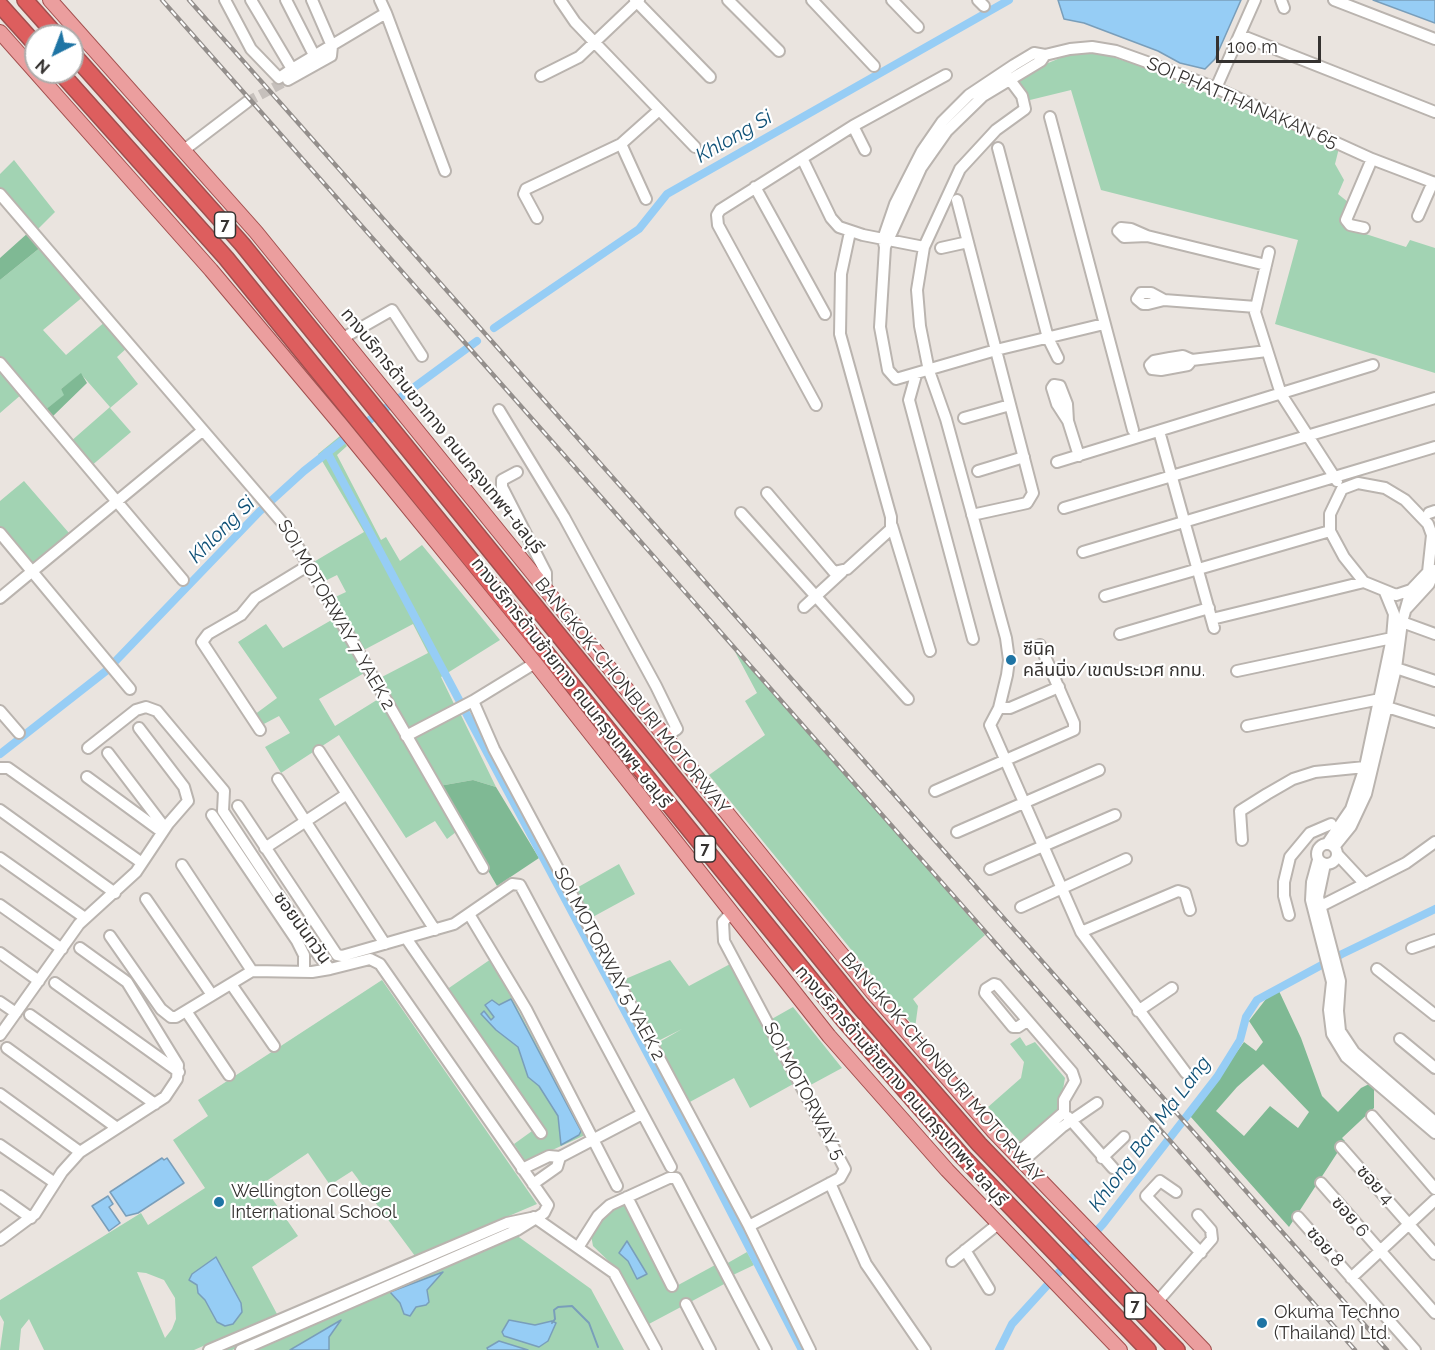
<!DOCTYPE html>
<meta charset="utf-8">
<style>
body{margin:0}
#map{position:relative;width:1435px;height:1350px;overflow:hidden;background:#eae4df;font-family:Raleway,sans-serif}
canvas{display:block}
.north{position:absolute;left:24px;top:24px;width:60px;height:60px;box-sizing:border-box;background:#fff;border:2px solid #aeadac;border-radius:50%;rotate:222deg;font-size:16px;font-weight:700;line-height:24px;text-align:center;color:#353230}
.north::after{content:'';display:block;margin:auto;width:21px;height:27px;background:#1e74a4;clip-path:polygon(50% 0,100% 100%,50% 72%,0 100%)}
.scale{position:absolute;left:1216px;top:36px;width:105px;height:27px;box-sizing:border-box;border:3px solid #353230;border-top:0;padding-left:8px;font-size:18px;line-height:21px;white-space:nowrap;color:#353230;-webkit-text-stroke:4px #fff;paint-order:stroke}
</style>
<div id="map">
<canvas width="1435" height="1350"></canvas>
<div class="north">N</div>
<div class="scale">100 m</div>
</div>
<script>
const g = document.querySelector('canvas').getContext('2d');
g.lineJoin = 'round';
function paint(path, color) { g.fillStyle = color; g.fill(path, 'evenodd'); }
const toPath = rows => new Path2D(rows.map(r => 'M' + r).join(''));
function strokePath(path, color, width, dash) { g.strokeStyle = color; g.lineWidth = width; g.lineCap = dash ? 'butt' : 'round'; g.setLineDash(dash || []); g.stroke(path); }
function write(font, color, halo, rows, align = 'center') {
  g.font = font + ' Raleway,"Noto Sans Thai",sans-serif'; g.lineWidth = 4.5; g.setLineDash([]); g.textBaseline = 'middle'; g.strokeStyle = halo; g.fillStyle = color; for (const [text, x, y, turn = 0] of rows) {
    g.save(); g.translate(x, y); g.rotate((+turn || 0) * Math.PI / 180); g.textAlign = isNaN(turn) ? turn : align; if (halo) g.strokeText(text, 0, 0); g.fillText(text, 0, 0); g.restore();
  }
}
paint(toPath([
 [1072,53,1103,54,1141,66,1339,148,1335,164,1344,180,1338,194,1348,202,1344,227,1406,247,1410,240,1435,248,1435,373,1275,324,1298,240,1101,190,1071,90,1030,100,1017,82,1022,74],
 [14,160,55,212,37,230,0,187,0,174],
 [41,247,84,296,43,330,66,355,106,321,128,347,117,357,138,384,110,408,131,432,90,467,70,442,110,407,81,374,61,389,65,395,45,410,0,360,0,280],
 [0,370,22,394,0,413],
 [340,436,347,446,337,455,381,540,386,537,400,561,422,545,500,640,441,677,455,706,411,729,405,727,378,679,428,653,413,624,362,651,331,599,346,592,337,575,323,582,312,563,364,532,318,454],
 [24,481,69,533,32,566,0,529,0,501],
 [335,618,366,672,319,699,335,726,380,698,456,832,447,839,435,821,406,838,339,735,281,773,265,747,290,733,279,716,262,725,254,715,277,698,238,642,266,624,283,648],
 [734,645,985,935,913,999,918,1006,915,1028,709,775,765,735,745,701,757,693,733,648],
 [460,713,496,787,473,780,439,786,410,737],
 [619,864,635,894,589,919,573,890],
 [491,959,583,1131,583,1136,526,1162,514,1144,539,1126,446,990],
 [670,960,689,986,732,963,795,1083,750,1108,734,1078,688,1103,656,1044,682,1029,656,1042,623,980],
 [382,980,537,1204,415,1256,352,1171,330,1185,308,1153,262,1184,298,1236,252,1267,277,1314,194,1350,44,1350,29,1319,21,1329,19,1350,0,1350,4,1322,0,1315,0,1300,141,1213,148,1225,205,1188,173,1140,208,1116,198,1100],
 [137,1272,146,1273,164,1280,175,1298,176,1319,172,1329,165,1338],
 [793,1007,842,1068,805,1088,770,1020],
 [1020,1037,1026,1046,1035,1042,1065,1078,1059,1113,1021,1143,988,1107,1021,1078,1024,1062,1010,1044],
 [619,1204,627,1206,669,1290,717,1264,726,1264,747,1252,754,1265,733,1275,726,1283,647,1325,621,1273,593,1246,591,1235,599,1222],
 [516,1235,591,1289,624,1350,251,1350],
 [454,1249,456,1254,232,1350,217,1350]
]), '#a2d3b3');
paint(toPath([
 [29,232,41,247,0,280,0,258],
 [81,373,87,383,51,418,45,410,64,395,61,389],
 [473,780,496,787,539,858,497,886,439,786],
 [1279,991,1301,1038,1322,1096,1338,1112,1361,1088,1369,1084,1374,1088,1374,1108,1342,1138,1345,1141,1289,1227,1190,1116,1244,1042,1256,1051,1263,1042,1249,1021,1266,999],
 [1263,1064,1309,1112,1298,1128,1270,1106,1244,1136,1216,1111,1237,1087]
]), '#7fb994');
const water = toPath([
 [1058,0,1241,0,1215,59,1205,69,1180,63,1158,51,1084,23,1064,19,1058,0],
 [1373,0,1435,0,1435,23,1373,0],
 [511,999,581,1131,579,1135,561,1145,558,1116,539,1086,528,1077,518,1047,496,1030,481,1014,484,1011,491,1020,494,1017,485,1005,492,1000,499,1005,511,999],
 [162,1158,164,1160,167,1158,184,1183,138,1213,126,1216,110,1192,162,1158],
 [108,1196,113,1204,109,1207,120,1223,109,1231,92,1206,108,1196],
 [627,1241,647,1274,637,1279,628,1261,619,1253,627,1241],
 [216,1257,241,1303,242,1312,233,1324,225,1326,217,1322,205,1300,198,1293,197,1285,189,1280,192,1274,216,1257],
 [443,1272,427,1290,429,1302,426,1305,416,1307,410,1316,404,1314,400,1303,390,1292,443,1272],
 [341,1320,329,1337,329,1350,290,1350,341,1320],
 [509,1320,535,1325,552,1321,556,1323,548,1341,539,1347,504,1336,502,1332,509,1320],
 [499,1341,528,1350,488,1350,487,1348,499,1341]
]);
paint(water, '#96cdf5');
strokePath(water, '#799eba', 1.5);
strokePath(toPath([
 [552,1323,555,1319,554,1310,558,1307,572,1306,589,1323,598,1347]
]), '#799eba', 2);
strokePath(toPath([
 [494,328,639,229,667,194,1009,0],
 [360,427,477,341],
 [327,452,703,1158,802,1350],
 [0,754,106,671,260,511,304,471,351,434],
 [999,1350,1012,1324,1103,1224,1217,1077,1240,1040,1246,1017,1257,1000,1342,954,1435,909]
]), '#96cdf5', 8);
strokePath(toPath([
 [247,102,288,80]
]), '#c6c0bc', 10, [10, 5]);
const minor = toPath([
 [225,0,251,49,279,78,292,69,251,0],
 [286,0,314,55],
 [380,0,386,13],
 [560,0,575,22,695,147],
 [635,0,710,77],
 [728,0,779,51],
 [812,0,874,66],
 [892,0,918,27],
 [978,0,984,6],
 [1281,0,1284,8],
 [1334,0,1435,39],
 [1240,35,1435,112],
 [1045,55,1041,61,983,96,947,131,921,168,885,247,883,239,895,204,922,151,942,122,969,95,1014,65,1034,53,1045,55,1070,49,1092,47,1116,51,1144,61,1216,88,1372,159,1435,183],
 [292,69,386,13,445,171],
 [1004,72,1022,96,1025,109,996,130,960,169,924,247,917,290,920,326,929,371,946,419,1006,638,1009,660,1007,675,999,708,990,725,1081,932,1186,1073],
 [541,76,579,57,639,0],
 [288,80,331,56,332,46,312,0],
 [1216,88,1255,0],
 [1050,117,1133,430],
 [853,126,865,150],
 [621,144,646,199],
 [998,148,1048,338,1058,358],
 [184,150,247,102],
 [802,158,831,218,839,227,863,235,924,247],
 [755,187,825,314],
 [0,194,287,528,483,868],
 [957,200,1033,493,1027,503,972,515],
 [1418,216,1433,182],
 [537,218,524,194,526,189,621,144,658,111],
 [1364,228,1350,225,1346,220,1372,159],
 [1147,236,1124,237,1118,231,1121,228,1131,229,1147,236,1266,265],
 [885,247,880,327,888,370,896,379,996,350,1104,324],
 [941,248,968,242],
 [1269,252,1255,312,1281,394,1337,481],
 [1164,300,1148,304,1143,304,1137,299,1141,293,1151,293,1164,300,1256,307],
 [343,338,392,310,422,356],
 [1192,360,1188,365,1161,370,1152,369,1150,365,1154,361,1170,358,1183,356,1192,360,1267,351],
 [0,363,183,580],
 [916,375,909,400,973,639],
 [816,405,718,225,717,215,720,210,853,126,946,75],
 [499,410,564,517,656,686,677,729,666,736],
 [964,418,1010,405],
 [1068,421,1057,404,1052,388,1054,385,1060,386,1067,404,1068,421,1079,456],
 [1159,431,1214,628],
 [1057,462,1373,365],
 [978,471,1024,457],
 [517,472,502,480,502,487,546,573,546,587],
 [1358,483,1385,488,1405,500,1428,524,1432,535,1428,572,1411,590,1396,595,1364,582,1344,557,1330,531,1330,514,1342,489,1358,483],
 [767,493,834,572,847,569,891,529,891,517,840,334,841,274,850,232],
 [1064,508,1435,398],
 [741,513,908,699],
 [1429,513,1435,511],
 [892,526,930,651],
 [0,533,130,689],
 [1083,552,1435,447],
 [1105,596,1330,531],
 [0,598,202,431],
 [804,607,842,572],
 [1407,608,1429,584,1435,570],
 [1212,619,1364,582],
 [1402,622,1435,634],
 [1120,634,1209,608],
 [1396,668,1435,681],
 [1237,671,1392,638],
 [473,701,494,749,749,1226,810,1350],
 [1387,707,1435,722],
 [999,708,1010,708,1059,687],
 [0,711,19,733],
 [1247,726,1385,698],
 [260,730,202,642,208,634,241,615,255,598,309,565],
 [406,736,473,701,535,663],
 [88,748,136,710,146,707,157,711,224,791,223,811,319,956,330,969,370,959,380,964,548,1205,544,1213,517,1230,241,1350],
 [319,751,435,930],
 [108,753,165,828],
 [0,768,8,768,142,863],
 [87,777,162,832],
 [278,779,385,944],
 [935,791,1074,730,1074,723,1040,645],
 [238,806,337,955,342,956,454,924,512,884,520,885,671,1167],
 [0,810,115,893],
 [212,815,297,941,304,955,304,972],
 [957,832,1099,770],
 [1242,840,1240,811,1267,794,1293,779,1315,772,1365,767],
 [1327,844,1351,809,1365,767,1392,638,1394,614,1385,592],
 '1317 854a10 10 0 1 1 20 0a10 10 0 1 1-20 0Z',
 [1334,847,1351,826,1366,794,1396,668,1402,622,1411,590],
 [265,848,347,794],
 [1337,854,1365,884],
 [0,858,85,918],
 [1318,860,1312,882,1311,900,1332,982,1329,1010,1332,1034,1346,1057,1435,1133],
 [1325,864,1318,897,1340,981,1338,1011,1340,1031,1354,1052,1435,1122],
 [182,865,252,971],
 [990,869,1115,815],
 [146,899,212,995],
 [0,905,62,949],
 [1021,907,1126,859],
 [1315,909,1406,863,1435,842],
 [731,913,723,922,724,941,845,1169,840,1178,749,1226],
 [469,914,526,1009,617,1186],
 [1289,915,1284,896,1284,882,1290,857,1310,833,1331,824],
 [1081,932,1178,891,1185,893,1190,910],
 [110,936,161,1009,171,1017,176,1017,252,971,312,972,330,969],
 [406,938,541,1133],
 [1412,948,1435,940],
 [0,953,39,981],
 [1377,969,1435,1015],
 [55,983,179,1072],
 [231,984,274,1046],
 [0,1002,16,1013],
 [186,1011,229,1075],
 [1138,1011,1172,988],
 [30,1015,155,1104],
 [0,1035,79,924,136,872,168,824,188,801,184,787,139,728],
 [1400,1039,1435,1068],
 [7,1048,117,1128],
 [0,1094,80,1152],
 [1372,1116,1435,1189],
 [1068,1117,1113,1168],
 [0,1145,55,1183],
 [1341,1147,1435,1254],
 [1016,1154,1064,1112,1064,1100,1075,1081,1072,1072,997,985,994,984,986,989,985,993,1013,1027,1018,1027,1027,1021],
 [1102,1158,1124,1137],
 [1023,1161,1062,1127,1097,1103],
 [522,1169,549,1156,560,1157,642,1114],
 [830,1183,866,1264,925,1350],
 [1321,1183,1435,1313],
 [533,1184,557,1167,560,1157],
 [1176,1192,1160,1181,1146,1196,1201,1253],
 [0,1196,31,1218],
 [627,1197,672,1286],
 [534,1217,614,1273,656,1350],
 [1298,1217,1415,1350],
 [0,1240,35,1214,62,1172,80,1152,165,1097,177,1079,178,1065,127,982,80,948],
 [579,1246,598,1216,610,1205,669,1178,676,1178,766,1350],
 [965,1250,989,1289],
 [952,1261,998,1224],
 [1351,1278,1435,1200],
 [1158,1301,1212,1239,1211,1230,1198,1215],
 [686,1304,710,1350],
 [209,1350,507,1223,531,1218]
]);
const major = toPath([
 [50,0,256,232,873,993,994,1132,1204,1350],
 [0,32,211,270,341,425,535,663,829,1036,947,1170,1120,1350]
]);
const highway = toPath([
 [25,0,57,36],
 [0,5,36,45],
 [72,53,242,244,859,1006,979,1144,1177,1350],
 [60,72,226,258,843,1019,963,1157,1148,1350]
]);
strokePath(minor, '#bab4af', 14);
strokePath(major, '#a24f4e', 16);
strokePath(highway, '#a24f4e', 18);
strokePath(minor, '#fff', 10);
strokePath(major, '#eb9e9e', 14);
strokePath(highway, '#dd5e5e', 15);
const rail = toPath([
 [162,0,1355,1350],
 [189,0,1387,1350]
]);
strokePath(rail, '#948f8c', 4.5);
strokePath(rail, '#fff', 2, [7]);
for (const [x, y, r, color] of [
 [1011,660,6,"#1e74a4"],
 [219,1202,6,"#1e74a4"],
 [1262,1323,6,"#1e74a4"]
]) { const dot = new Path2D(); dot.arc(x, y, r, 0, 2 * Math.PI); g.fillStyle = color; g.fill(dot); strokePath(dot, '#fff', 2); }
for (const [x, y, w] of [
 [225,225,21],
 [705,849,21],
 [1135,1306,21]
]) { const box = new Path2D(); box.roundRect(x - w / 2, y - 13, w, 26, 4.5); g.fillStyle = '#fff'; g.fill(box); strokePath(box, '#353230', 1.5); }
write('bold 16px', '#353230', null, [
 ["7",225,225],
 ["7",705,849],
 ["7",1135,1306]
]);
write('18px', '#353230', '#fff', [
 ["SOI PHATTHANAKAN 65",1242,103,23],
 ["ทางบริการด้านขวาทาง ถนนกรุงเทพฯ-ชลบุรี",442,431,51],
 ["SOI MOTORWAY 7 YAEK 2",336,615,60],
 ["ทางบริการด้านซ้ายทาง ถนนกรุงเทพฯ-ชลบุรี",571,683,52],
 ["BANGKOK-CHONBURI MOTORWAY",632,696,51],
 ["ซอยนันทวัน",302,928,54],
 ["SOI MOTORWAY 5 YAEK 2",609,964,62],
 ["BANGKOK-CHONBURI MOTORWAY",942,1068,49],
 ["ทางบริการด้านซ้ายทาง ถนนกรุงเทพฯ-ชลบุรี",901,1086,49],
 ["SOI MOTORWAY 5",804,1091,62],
 ["ซอย 4",1375,1185,48],
 ["ซอย 6",1350,1217,49],
 ["ซอย 8",1325,1247,49]
]);
write('18px', '#353230', '#fff', [
 ["ซีนิค",1023,650],
 ["คลีนนิ่ง/เขตประเวศ กทม.",1023,671],
 ["Wellington College",231,1192],
 ["International School",231,1213],
 ["Okuma Techno",1274,1313],
 ["(Thailand) Ltd.",1274,1334]
], 'left');
write('italic 20px', '#0f5177', '#fff', [
 ["Khlong Si",734,137,-30],
 ["Khlong Si",222,530,-45],
 ["Khlong Ban Ma Lang",1150,1134,-53]
]);
</script>
